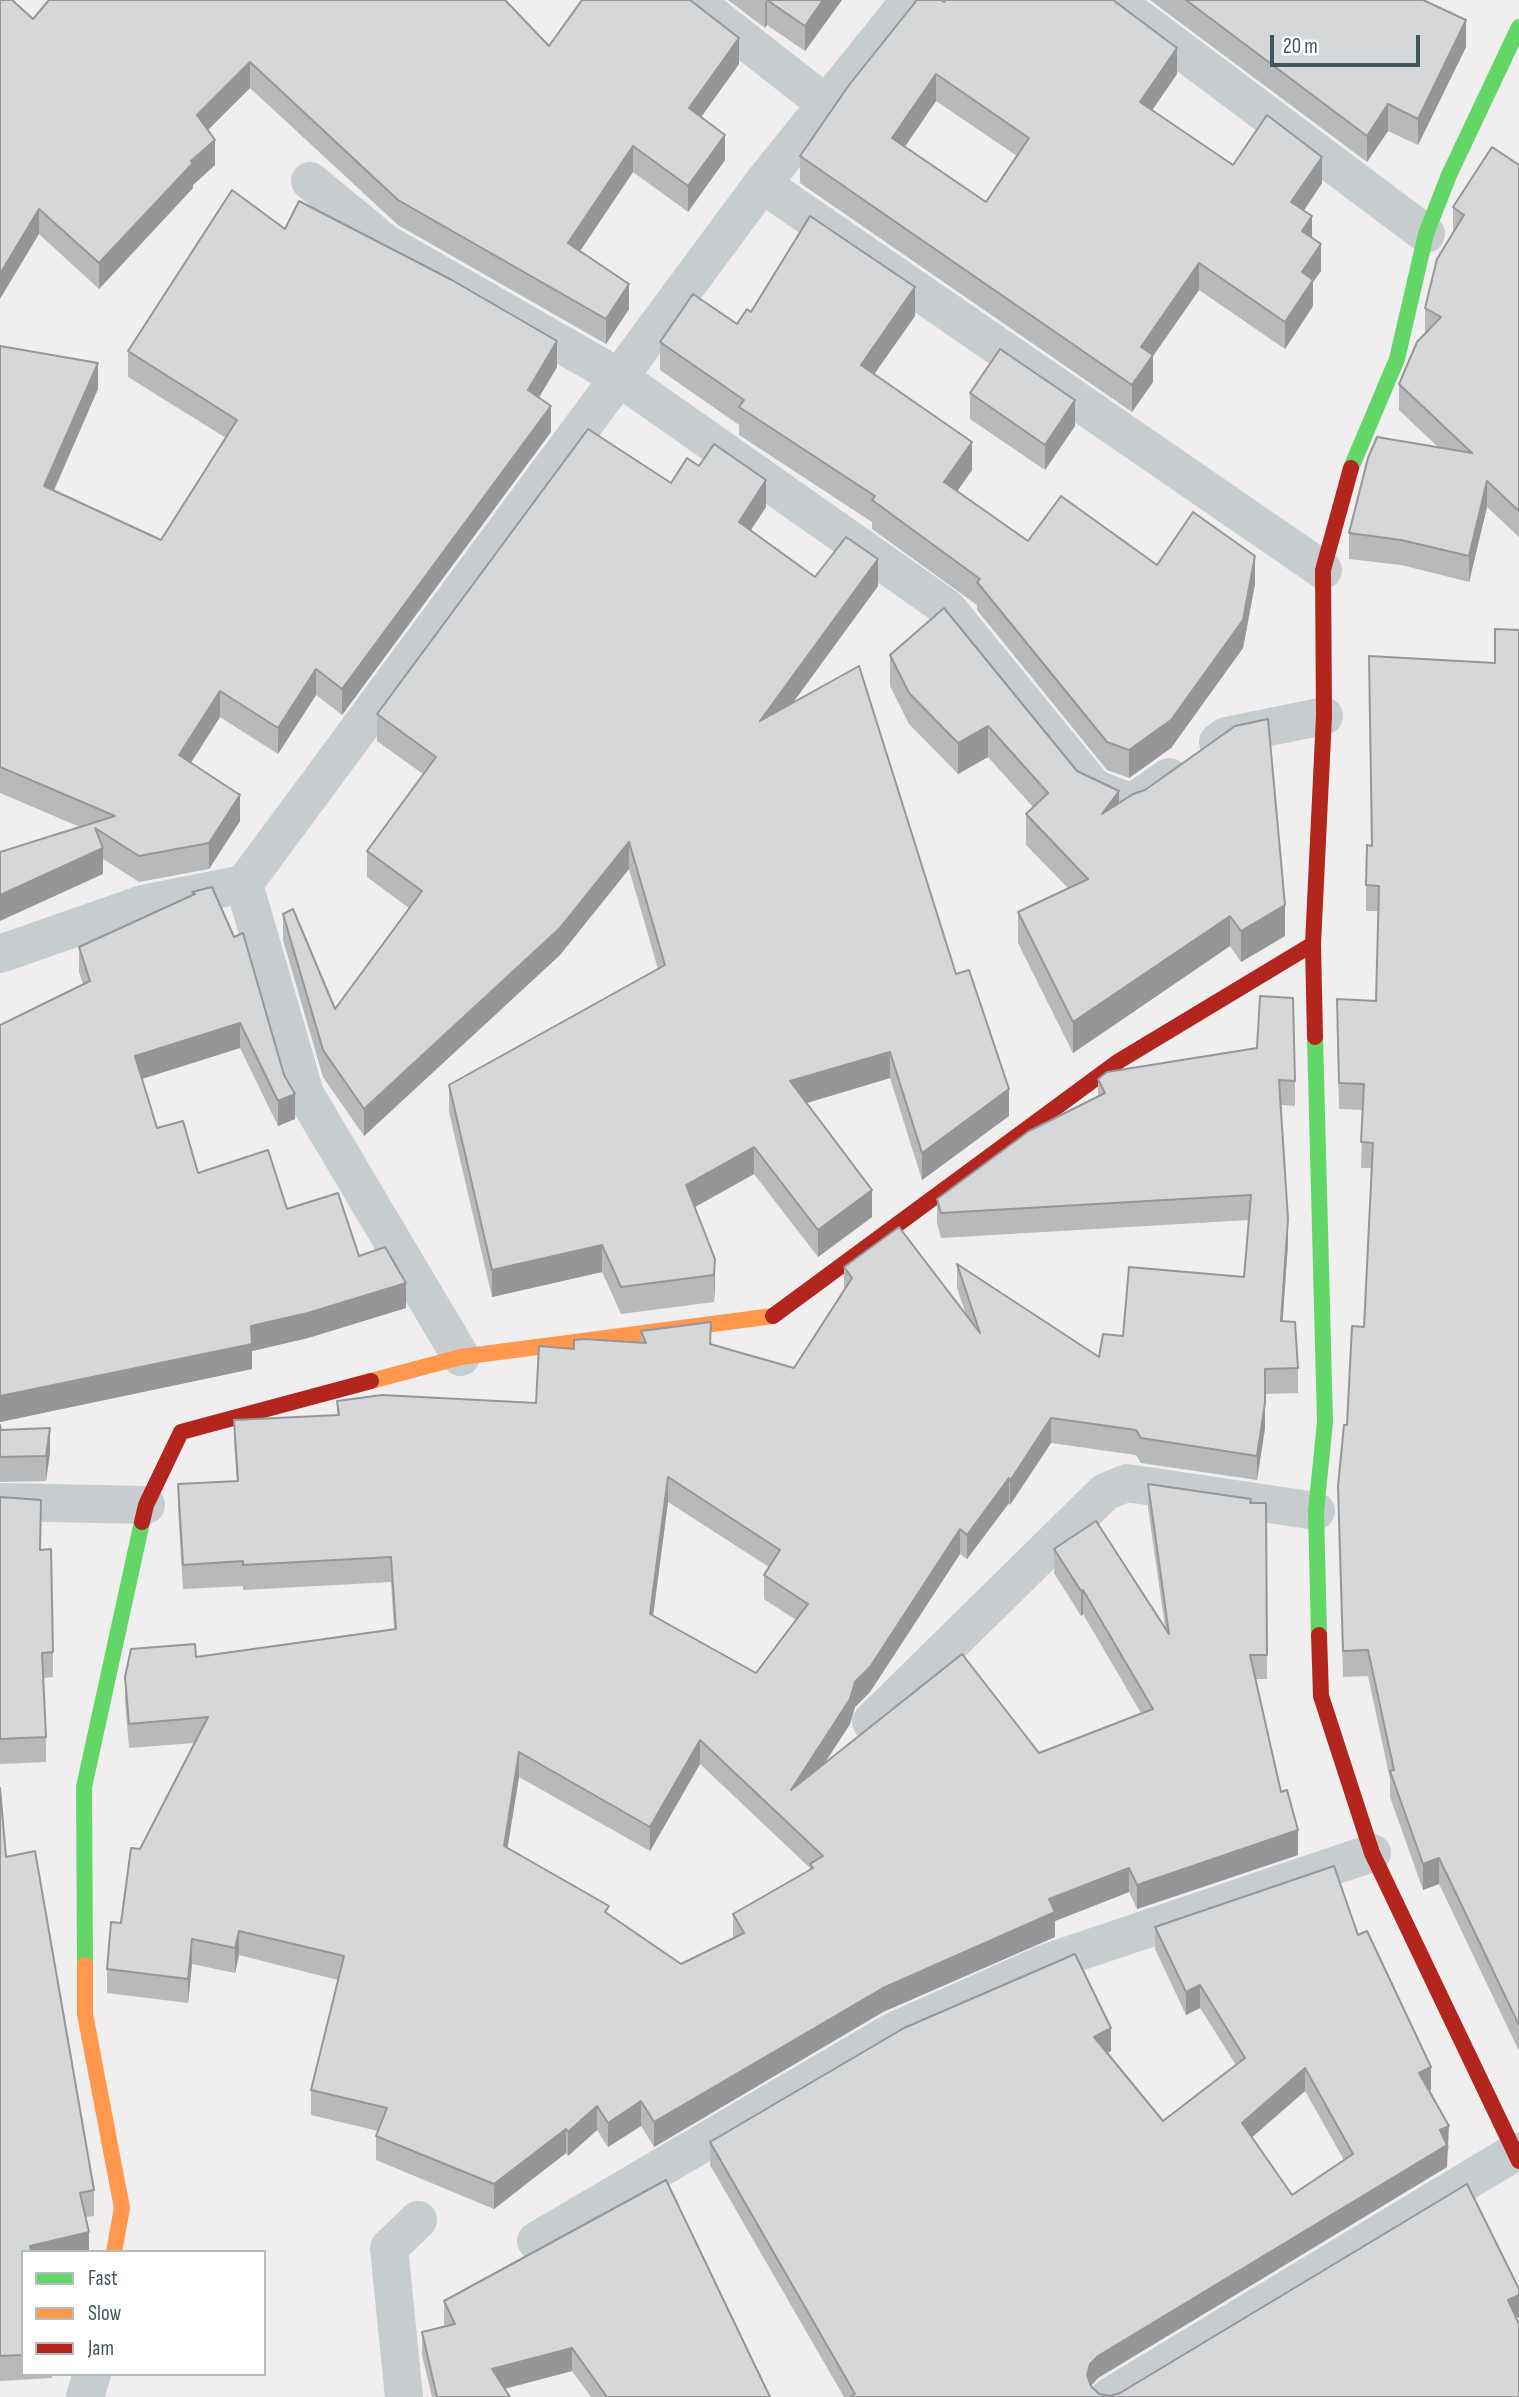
<!DOCTYPE html>
<style>
body{margin:0}
#map{position:relative;width:1519px;height:2397px;overflow:hidden;background:#f0eeef;font-family:"Sofia Sans Condensed",sans-serif}
canvas{display:block}
.legend{position:absolute;left:21px;top:2250px;width:245px;height:126px;box-sizing:border-box;background:#fff;border:2px solid #b4bcbe;margin:0;padding:9px 12px;list-style:none;font-size:21px;color:#44575d}
.legend li{display:flex;align-items:center;gap:14px;height:35px}
.legend b{width:35px;border:2px solid #b4bcbe}
.scale{position:absolute;left:1270px;top:35px;width:150px;height:32px;box-sizing:border-box;border:4px solid #44575d;border-top:0;padding-left:9px;font-size:21px;line-height:24px;white-space:nowrap;color:#44575d;-webkit-text-stroke:5px #fff;paint-order:stroke}
</style>
<div id="map">
<canvas width="1519" height="2397"></canvas>
<ul class="legend">
<li><b style="height:9px;background:#63d668"></b>Fast</li>
<li><b style="height:9px;background:#ff974d"></b>Slow</li>
<li><b style="height:9px;background:#b3261e"></b>Jam</li>
</ul>
<div class="scale">20 m</div>
</div>
<script>
const g = document.querySelector('canvas').getContext('2d');
g.lineJoin = 'round';
const toPath = rows => new Path2D(rows.map(r => 'M' + r).join(''));
function strokePath(path, color, width, dash) { g.strokeStyle = color; g.lineWidth = width; g.lineCap = dash ? 'butt' : 'round'; g.setLineDash(dash || []); g.stroke(path); }
function paint(path, color) { g.fillStyle = color; g.fill(path, 'evenodd'); }
strokePath(toPath([
 [693,0,826,104],
 [1114,0,1426,234],
 [310,181,385,243,620,378,947,608,1094,788,1132,803,1169,777],
 [762,184,1323,570],
 [1218,742,1226,736,1324,716],
 [244,884,305,1094,461,1357],
 [0,954,143,904,244,884,762,184,910,0],
 [0,1502,146,1505],
 [871,1722,1105,1492,1127,1483,1316,1511],
 [536,2241,894,2031,1046,1963,1372,1853],
 [85,2397,92,2374],
 [404,2397,389,2248,418,2220],
 [1109,2397,1515,2152]
]), '#c7ccce', 38);
strokePath(toPath([
 [1351,468,1397,359,1426,234,1449,175,1519,27],
 [1315,1037,1325,1422,1316,1511,1319,1635],
 [85,1965,84,1787,142,1522]
]), '#63d668', 16);
strokePath(toPath([
 [371,1381,461,1357,773,1316],
 [85,1965,85,2014,122,2208,114,2252]
]), '#ff974d', 16);
strokePath(toPath([
 [1315,1037,1313,944,1324,716,1323,570,1351,468],
 [773,1316,1119,1061,1313,944],
 [142,1522,146,1505,181,1432,371,1381],
 [1319,1635,1321,1696,1372,1853,1519,2161]
]), '#b3261e', 16);
paint(toPath([
 [728,0,842,0,805,51,767,25,765,28],
 [1150,0,1423,0,1466,47,1418,145,1388,131,1367,162],
 [944,2,1177,74,1152,110,1233,165,1322,183,1304,211,1321,271,1313,282,1313,306,1285,349,1199,290,1153,356,1153,382,1132,412,800,183,800,156],
 [936,101,1017,156,986,202,905,147],
 [33,19,549,46,739,64,701,117,725,160,688,212,633,172,580,251,629,309,606,344,398,225,250,88,207,130,215,165,193,185,193,188,99,289,39,234],
 [1519,165,1519,537,1487,507,1469,582,1401,565,1349,559,1349,533,1438,447,1399,410,1399,384,1425,333,1425,308,1453,233,1453,207],
 [285,229,557,367,539,397,551,432,342,715,316,695,278,754,220,717,191,763,240,821,209,869,139,882,103,859,103,874,80,827,0,793,0,346,98,389,54,491,161,540,226,438,128,377,128,351],
 [751,312,915,316,874,374,972,470,957,491,1028,541,1255,584,1243,648,1171,748,1129,778,1107,770,977,610,977,605,872,529,872,522,739,435,739,425,660,370,660,342,737,324],
 [970,393,1075,426,1045,470,970,419],
 [671,483,766,507,751,530,815,577,878,586,792,703,956,974,1009,1116,922,1180,890,1078,807,1103,872,1217,818,1257,754,1174,695,1207,715,1259,714,1302,621,1314,602,1272,492,1297,449,1112,449,1085,658,969,629,869,560,955,364,1136,323,1077,283,940,283,914,335,1009,409,908,367,877,367,851,423,774,377,741,377,714],
 [1519,630,1519,2051,1439,1884,1423,1890,1390,1797,1390,1779,1368,1676,1343,1677,1338,1486,1347,1425,1364,1327,1372,1168,1361,1168,1363,1110,1339,1109,1337,1025,1337,999,1376,1001,1378,911,1366,911,1366,885,1371,846,1495,663],
 [890,655,1077,771,1119,803,1285,936,1241,962,1230,946,1073,1053,1018,943,1018,912,1068,888,1026,845,1026,814,1033,807,988,757,958,774,909,724,890,686],
 [212,887,295,1119,278,1126,240,1048,142,1079,157,1128,198,1173,287,1209,359,1256,406,1308,308,1338,252,1351,252,1369,0,1422,83,984,79,972,79,947,192,895,192,892],
 [1107,1072,1295,1081,1295,1106,1281,1105,1288,1244,1282,1321,1298,1368,1298,1393,1265,1394,1265,1428,1257,1480,1141,1463,1136,1455,1051,1443,1010,1505,1009,1503,967,1559,960,1554,870,1692,855,1707,850,1724,824,1764,1039,1753,1141,1713,1083,1614,1081,1616,1054,1573,1054,1549,1165,1627,1148,1508,1148,1484,1251,1503,1266,1503,1267,1679,1256,1679,1281,1792,1298,1855,1137,1909,1129,1892,1055,1921,1055,1937,883,2012,654,2147,641,2126,608,2147,597,2130,568,2156,566,2153,494,2209,376,2160,376,2136,378,2131,311,2115,311,2090,338,1980,239,1955,235,1973,192,1964,188,2003,107,1993,107,1969,121,1923,140,1849,194,1743,129,1748,125,1702,125,1677,196,1657,394,1630,391,1582,243,1590,243,1586,183,1589,178,1509,178,1484,237,1481,234,1444,234,1420,337,1415,337,1401,536,1403,574,1349,641,1342,641,1331,711,1345,794,1368,844,1289,844,1267,966,1315,957,1288,957,1264,1099,1357,1123,1336,1244,1277,1249,1220,941,1238,937,1223,937,1199,1098,1096,1098,1079],
 [668,1502,769,1567,764,1575,764,1599,796,1620,756,1673,653,1616],
 [700,1764,810,1868,810,1870,733,1914,733,1939,681,1964,507,1848,519,1777,650,1851],
 [0,1425,1,1430,50,1453,46,1481,0,1482],
 [0,1497,41,1500,40,1550,53,1652,53,1677,43,1678,46,1737,46,1762,0,1764],
 [0,1788,6,1857,94,2190,94,2216,86,2217,89,2252,23,2252,23,2374,52,2374,52,2378,0,2381],
 [1155,1927,1358,1935,1431,2090,1429,2091,1449,2148,1447,2149,1447,2167,1098,2378,1091,2386,1099,2394,1110,2396,1519,2317,1517,2318,1519,2397,844,2397,710,2165,710,2142,1111,2051,1107,2053,1163,2121,1236,2065,1200,2008,1186,2015,1155,1949],
 [1305,2091,1344,2160,1292,2195,1252,2137],
 [444,2301,770,2397,591,2397,572,2371,504,2389,510,2397,432,2397,422,2355,422,2332,445,2326,444,2324]
]), '#b8b9bb');
paint(toPath([
 [767,0,767,25,765,28,765,3],
 [823,0,842,0,805,51,805,26],
 [1466,20,1466,47,1418,145,1418,119],
 [739,38,739,64,689,134,689,108],
 [1177,48,1177,74,1140,128,1140,102],
 [250,62,250,88,197,141,197,115],
 [936,74,936,101,892,165,892,138],
 [1388,104,1388,131,1367,162,1367,136],
 [725,135,725,160,688,212,688,186],
 [215,140,215,165,193,185,193,188,99,289,99,263,191,161],
 [633,146,633,172,568,269,568,243],
 [1322,157,1322,183,1291,229,1291,202],
 [39,209,39,234,0,299,0,274],
 [1312,216,1312,243,1302,231],
 [1321,244,1321,271,1313,282,1313,306,1285,349,1285,322,1302,272],
 [1199,263,1199,290,1153,356,1153,382,1132,412,1132,385,1141,347],
 [629,284,629,309,606,344,606,319],
 [915,287,915,316,861,393,861,365],
 [557,341,557,367,528,416,528,390],
 [98,363,98,389,44,512,44,486],
 [1075,400,1075,426,1045,470,1045,445],
 [551,406,551,432,342,715,342,689],
 [972,442,972,470,944,510,944,482],
 [766,480,766,507,739,548,739,522],
 [1487,481,1487,507,1469,582,1469,556],
 [1255,556,1255,584,1243,648,1171,748,1129,778,1129,750],
 [878,559,878,586,760,748,760,721],
 [316,669,316,695,278,754,278,728],
 [220,691,220,717,179,781,179,755],
 [988,726,988,757,958,774,958,743],
 [1119,791,1119,821,1102,814],
 [240,795,240,821,209,869,209,843],
 [629,842,629,869,560,955,364,1136,364,1109],
 [103,848,103,874,0,921,0,895],
 [1285,905,1285,936,1241,962,1241,931],
 [1230,916,1230,946,1073,1053,1073,1022],
 [240,1023,240,1048,135,1081,135,1056],
 [890,1052,890,1078,790,1108,790,1081],
 [1009,1089,1009,1116,922,1180,922,1153],
 [295,1094,295,1119,278,1126,278,1101],
 [754,1147,754,1174,686,1212,686,1185],
 [872,1190,872,1217,818,1257,818,1230],
 [1288,1219,1288,1244,1281,1345,1281,1321],
 [602,1245,602,1272,492,1297,492,1270],
 [715,1259,715,1286,714,1302,714,1275],
 [406,1283,406,1308,308,1338,252,1351,252,1369,0,1422,0,1396],
 [1265,1403,1265,1428,1257,1480,1257,1456],
 [1051,1418,1051,1443,1010,1505,1010,1481],
 [50,1428,50,1453,46,1481,46,1456],
 [668,1477,668,1502,650,1639,650,1614],
 [1009,1478,1009,1503,967,1559,967,1535],
 [960,1529,960,1554,870,1692,855,1707,850,1724,791,1815,791,1790,855,1682],
 [1083,1590,1083,1614,1081,1616,1081,1591],
 [700,1740,700,1764,650,1851,650,1827],
 [519,1752,519,1777,504,1870,504,1846],
 [1298,1830,1298,1855,1137,1909,1137,1885],
 [1439,1858,1439,1884,1423,1890,1423,1864],
 [1129,1868,1129,1892,1055,1921,1055,1937,883,2012,654,2147,654,2122,883,1988,1049,1899],
 [239,1931,239,1955,235,1973,235,1948],
 [192,1939,192,1964,188,2003,188,1979],
 [1200,1985,1200,2008,1186,2015,1186,1992],
 [1111,2028,1111,2051,1094,2059,1094,2037],
 [1431,2067,1431,2090,1419,2095,1419,2073],
 [1305,2068,1305,2091,1242,2146,1242,2123],
 [641,2101,641,2126,608,2147,608,2123],
 [597,2106,597,2130,568,2156,568,2132],
 [1449,2126,1447,2167,1098,2378,1090,2387,1087,2375,1090,2364,1098,2356],
 [566,2129,566,2153,494,2209,494,2184],
 [89,2232,89,2252,30,2252,30,2246],
 [1519,2295,1519,2317,1508,2322,1508,2300],
 [572,2348,572,2371,492,2392,492,2369]
]), '#969698');
const building = toPath([
 [0,0,12,0,33,19,49,0,505,0,549,46,582,0,690,0,739,38,689,108,725,135,688,186,633,146,568,243,629,284,606,319,398,200,250,62,197,115,215,140,191,161,193,163,99,263,39,209,0,274,0,0],
 [767,0,823,0,805,26,767,0],
 [917,0,941,0,944,2,945,0,1113,0,1177,48,1140,102,1233,165,1267,115,1322,157,1291,202,1312,216,1302,231,1321,244,1302,272,1313,280,1285,322,1199,263,1141,347,1153,355,1132,385,800,156,849,85,917,0],
 [936,74,1029,138,986,202,892,138,936,74],
 [1186,0,1423,0,1466,20,1418,119,1388,104,1367,136,1186,0],
 [1492,147,1519,165,1519,511,1487,481,1469,556,1401,540,1349,533,1368,458,1377,437,1472,453,1399,384,1417,342,1441,317,1425,308,1437,259,1464,215,1453,207,1492,147],
 [232,190,285,229,299,201,450,279,557,341,528,390,551,406,342,689,316,669,278,728,220,691,179,755,240,795,209,843,139,856,95,828,103,848,0,895,0,852,115,816,0,767,0,346,98,363,44,486,161,540,237,420,128,351,232,190],
 [810,216,915,287,861,365,972,442,944,482,1028,541,1061,496,1157,565,1193,512,1255,556,1243,620,1171,720,1129,750,1107,742,977,582,980,579,872,500,875,496,739,407,744,400,660,342,693,294,737,324,747,309,751,312,810,216],
 [1000,349,1075,400,1045,445,970,393,1000,349],
 [588,429,671,483,687,458,699,466,714,444,766,480,739,522,815,577,846,537,878,559,760,721,859,666,956,974,969,970,1009,1089,922,1153,890,1052,790,1081,872,1190,818,1230,754,1147,686,1185,715,1259,714,1275,621,1287,602,1245,492,1270,449,1085,665,965,629,842,560,928,364,1109,323,1050,283,914,293,909,335,1009,422,891,367,851,436,757,377,714,588,429],
 [944,608,1077,771,1119,791,1102,814,1133,794,1145,790,1235,726,1268,719,1285,905,1241,931,1230,916,1073,1022,1018,912,1088,879,1026,814,1048,793,988,726,958,743,909,693,890,655,944,608],
 [1495,629,1519,630,1519,2025,1439,1858,1423,1864,1390,1771,1394,1770,1368,1650,1343,1651,1338,1486,1344,1425,1347,1425,1352,1326,1364,1327,1373,1143,1361,1142,1364,1084,1339,1083,1337,999,1376,1001,1379,886,1366,885,1367,845,1372,846,1369,656,1495,663,1495,629],
 [212,887,234,937,243,933,284,1075,295,1094,278,1101,240,1023,135,1056,157,1128,183,1121,198,1173,268,1150,287,1209,338,1193,359,1256,385,1247,406,1283,308,1313,251,1326,252,1344,0,1396,0,1025,90,981,79,947,195,894,192,892,212,887],
 [1260,996,1293,998,1295,1081,1279,1080,1288,1219,1281,1321,1295,1322,1298,1368,1265,1369,1265,1403,1257,1456,1141,1438,1136,1430,1051,1418,1010,1481,1009,1478,967,1535,960,1529,870,1667,855,1682,850,1699,791,1790,962,1654,1039,1753,1153,1709,1083,1590,1081,1591,1054,1549,1096,1521,1169,1634,1148,1484,1251,1499,1250,1503,1266,1503,1267,1655,1250,1655,1281,1792,1287,1790,1298,1830,1137,1885,1129,1868,1049,1899,1055,1912,883,1988,654,2122,641,2101,608,2123,597,2106,568,2132,566,2129,494,2184,376,2136,387,2108,311,2090,344,1956,239,1931,235,1948,192,1939,188,1979,107,1969,111,1922,121,1923,131,1848,140,1849,208,1717,129,1724,125,1677,131,1649,195,1644,196,1657,396,1629,391,1557,243,1565,243,1561,183,1565,178,1484,238,1481,234,1420,339,1415,337,1401,382,1395,536,1403,539,1346,574,1349,574,1340,584,1339,646,1343,641,1331,711,1322,710,1344,794,1368,852,1278,844,1267,899,1227,980,1333,957,1264,1099,1357,1103,1334,1123,1336,1129,1267,1244,1277,1251,1195,941,1213,937,1199,1029,1131,1105,1093,1098,1079,1107,1072,1257,1048,1260,996],
 [668,1477,780,1550,764,1575,808,1604,756,1673,650,1614,668,1477],
 [700,1740,823,1856,810,1864,813,1868,733,1914,744,1933,681,1964,605,1912,609,1906,504,1846,519,1752,650,1827,700,1740],
 [0,1425,1,1430,50,1428,46,1456,0,1457,0,1425],
 [0,1497,41,1500,40,1550,51,1549,53,1652,42,1653,46,1737,0,1739,0,1497],
 [0,1788,6,1857,35,1851,94,2190,80,2193,89,2232,30,2246,31,2252,23,2252,23,2355,0,2356,0,1788],
 [1334,1866,1358,1935,1367,1931,1431,2067,1419,2073,1449,2126,1440,2130,1447,2145,1098,2356,1090,2364,1087,2375,1091,2386,1099,2394,1110,2396,1120,2393,1467,2184,1519,2289,1519,2295,1508,2300,1519,2324,1519,2397,850,2397,855,2394,710,2142,904,2028,1075,1954,1111,2028,1094,2037,1163,2121,1245,2058,1200,1985,1186,1992,1155,1927,1334,1866],
 [1305,2068,1353,2154,1292,2195,1242,2123,1305,2068],
 [666,2180,770,2397,607,2397,572,2348,492,2369,510,2397,437,2397,422,2332,455,2324,444,2301,666,2180]
]);
paint(building, '#d6d7d9');
strokePath(building, '#969698', 2);
</script>
